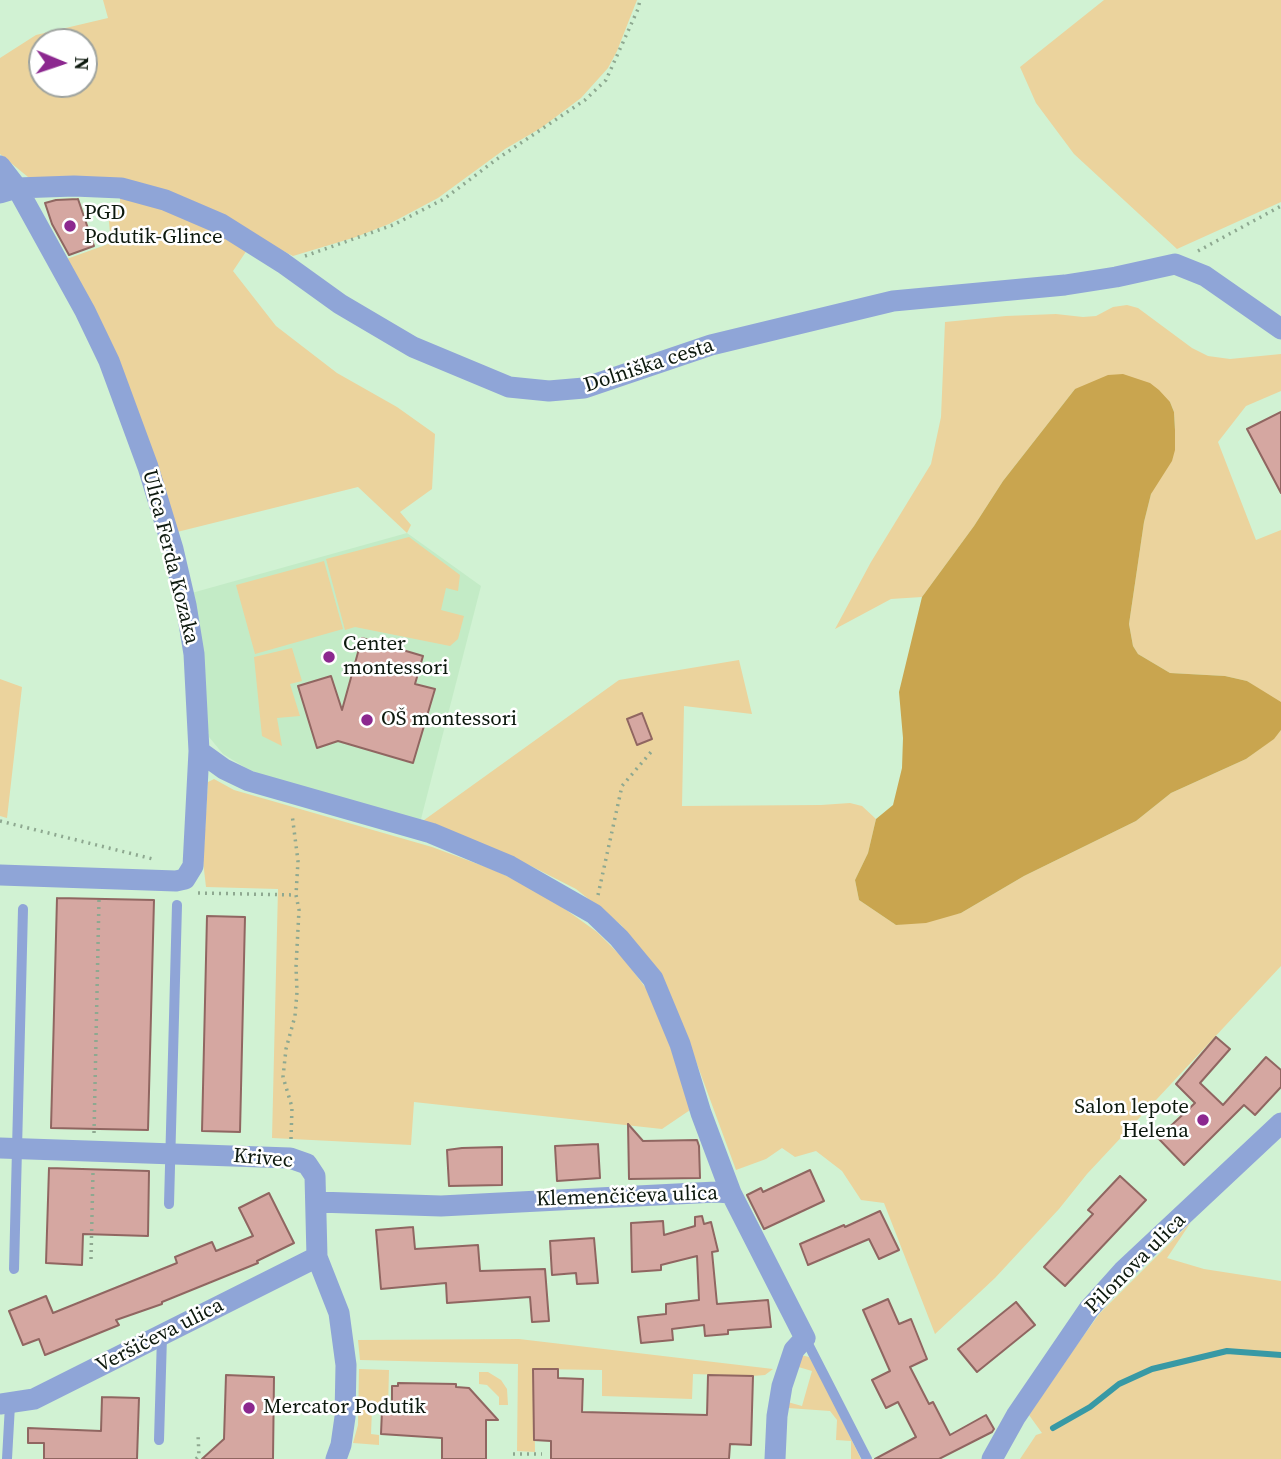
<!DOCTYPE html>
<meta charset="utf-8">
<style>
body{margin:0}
#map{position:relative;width:1281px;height:1459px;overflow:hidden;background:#d1f2d3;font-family:"Source Serif 4",serif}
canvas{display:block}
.north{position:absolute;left:28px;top:28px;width:70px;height:70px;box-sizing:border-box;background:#fff;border:2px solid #9ea39f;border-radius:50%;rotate:92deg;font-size:19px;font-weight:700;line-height:28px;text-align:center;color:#0d190e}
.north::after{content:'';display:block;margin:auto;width:24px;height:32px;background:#8c288f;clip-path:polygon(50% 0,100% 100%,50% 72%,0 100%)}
</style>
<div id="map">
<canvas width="1281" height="1459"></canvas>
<div class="north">N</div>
</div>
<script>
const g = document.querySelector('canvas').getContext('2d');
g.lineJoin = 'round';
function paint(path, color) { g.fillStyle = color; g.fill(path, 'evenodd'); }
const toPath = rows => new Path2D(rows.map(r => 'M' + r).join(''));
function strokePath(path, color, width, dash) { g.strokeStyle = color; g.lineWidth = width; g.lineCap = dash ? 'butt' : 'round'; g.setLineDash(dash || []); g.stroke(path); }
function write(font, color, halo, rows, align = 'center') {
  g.font = font + ' "Source Serif 4",serif'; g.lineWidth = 5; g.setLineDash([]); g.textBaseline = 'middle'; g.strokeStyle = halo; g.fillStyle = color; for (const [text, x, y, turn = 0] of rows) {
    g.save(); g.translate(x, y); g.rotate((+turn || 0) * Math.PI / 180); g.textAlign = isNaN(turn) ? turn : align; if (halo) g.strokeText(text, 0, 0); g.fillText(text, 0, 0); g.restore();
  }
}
paint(toPath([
 [407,533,481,586,420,823,283,784,246,768,223,754,209,737,188,594]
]), '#c3ebc6');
paint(toPath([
 [103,0,637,0,617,51,608,68,581,98,541,128,505,149,438,198,389,224,356,237,293,256,205,211,28,177,0,154,0,58,36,35,108,18],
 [42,42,84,42,84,84,42,84],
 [1104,0,1281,0,1281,202,1177,249,1074,154,1036,103,1020,67],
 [120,196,193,217,247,250,233,271,276,326,337,373,397,407,435,434,432,489,400,512,411,525,407,533,358,487,173,533,64,260,111,243,108,212,120,210],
 [1127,305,1138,308,1192,348,1208,356,1230,359,1281,354,1281,391,1246,406,1218,442,1256,540,1281,530,1281,704,1247,681,1225,676,1170,673,1138,654,1133,646,1129,624,1144,522,1151,494,1175,430,1174,412,1170,402,1075,389,1003,481,974,526,922,597,891,599,835,629,871,562,931,464,941,417,945,322,1006,316,1056,314,1083,317,1096,316,1113,307],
 [409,537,460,575,458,591,446,588,441,610,464,616,458,639,450,646,355,627,345,630,326,559],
 [324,561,343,629,255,654,236,585],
 [292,648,302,681,290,684,300,716,277,718,282,746,262,736,254,657],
 [739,660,752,714,684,706,682,806,821,805,850,803,862,806,876,819,868,853,855,880,859,900,896,925,961,913,1024,876,1136,821,1171,793,1246,759,1273,739,1281,730,1281,966,1087,1174,1059,1209,995,1278,935,1334,884,1203,861,1200,842,1171,816,1151,795,1157,782,1148,766,1159,736,1170,686,1034,649,961,621,925,576,889,529,865,420,823,619,680],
 [0,679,22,687,7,818,0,816],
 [214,779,234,790,432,847,494,870,544,894,597,932,624,959,648,991,673,1043,693,1108,662,1129,414,1102,411,1145,272,1138,278,889,206,887,203,861,208,782],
 [1191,1222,1167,1258,1204,1269,1281,1281,1281,1459,1020,1459,1036,1435,1042,1433,1029,1415,1076,1346,1100,1313],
 [519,1339,773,1369,765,1375,753,1376,693,1374,692,1399,602,1396,602,1370,534,1369,535,1452,517,1451,518,1364,360,1360,358,1340],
 [801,1355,809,1357,816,1368,861,1459,851,1459,851,1441,836,1440,837,1420,830,1411,788,1408,784,1401,802,1406,812,1371,795,1366],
 [359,1369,389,1370,388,1409,372,1409,371,1434,379,1435,379,1445,353,1443,358,1425],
 [479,1372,488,1372,501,1380,507,1389,508,1405,499,1405,499,1397,487,1385,479,1384]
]), '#ebd39d');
paint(toPath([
 [1123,374,1150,383,1159,390,1170,402,1174,412,1175,430,1175,450,1172,461,1151,494,1144,522,1129,624,1133,646,1138,654,1170,673,1225,676,1247,681,1281,702,1281,730,1274,739,1246,759,1171,793,1136,821,1024,876,961,913,926,923,896,925,859,900,855,880,868,853,876,819,893,805,902,768,903,738,899,692,922,597,974,526,1003,481,1075,389,1108,375]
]), '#c9a54f');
strokePath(toPath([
 [1053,1428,1090,1407,1119,1384,1152,1369,1227,1351,1281,1355]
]), '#3899a5', 6);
const building = toPath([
 [78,199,94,246,69,255,52,224,45,203,56,200,78,199],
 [1281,412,1281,493,1247,429,1281,412],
 [362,638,423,656,415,684,435,689,413,763,338,741,317,748,298,686,331,676,342,710,362,638],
 [642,713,652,739,637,745,627,719,642,713],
 [57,898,154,900,148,1130,51,1128,57,898],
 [207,916,245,917,240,1132,202,1131,207,916],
 [1216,1037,1230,1049,1200,1083,1223,1105,1266,1057,1281,1070,1281,1087,1255,1115,1244,1105,1184,1165,1158,1138,1195,1103,1176,1084,1216,1037],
 [628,1124,643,1141,697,1140,699,1146,700,1178,629,1179,628,1124],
 [598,1144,600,1178,557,1181,555,1146,598,1144],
 [502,1147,502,1185,449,1186,447,1150,462,1148,502,1147],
 [49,1168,149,1171,148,1236,83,1234,82,1265,46,1263,49,1168],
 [810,1170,824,1201,764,1229,747,1195,761,1188,763,1192,810,1170],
 [1120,1176,1146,1200,1065,1286,1044,1267,1093,1214,1088,1210,1120,1176],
 [269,1193,294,1243,257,1261,258,1263,162,1302,162,1304,116,1320,119,1325,45,1355,39,1339,23,1345,9,1311,46,1296,53,1313,177,1263,175,1257,212,1242,216,1251,253,1236,239,1208,269,1193],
 [880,1211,899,1250,879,1259,869,1239,808,1265,800,1244,844,1225,845,1227,880,1211],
 [702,1216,704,1224,711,1222,718,1251,712,1252,717,1304,768,1300,771,1327,728,1330,728,1334,705,1336,704,1325,672,1329,673,1340,641,1343,638,1317,666,1314,666,1304,699,1300,697,1256,661,1265,661,1270,632,1272,631,1223,663,1221,664,1235,695,1226,695,1217,702,1216],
 [413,1227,415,1249,478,1245,480,1271,545,1269,549,1321,532,1322,530,1297,447,1303,446,1283,381,1289,376,1230,413,1227],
 [594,1238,598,1283,577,1284,576,1273,552,1275,550,1241,594,1238],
 [888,1299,899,1324,911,1319,927,1359,910,1367,929,1404,933,1402,950,1435,986,1415,994,1429,992,1432,939,1459,875,1459,916,1437,898,1402,886,1408,872,1380,890,1371,863,1310,888,1299],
 [1016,1302,1035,1325,977,1372,958,1349,1016,1302],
 [533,1369,558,1369,558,1378,583,1379,582,1412,707,1415,708,1375,753,1376,751,1445,730,1444,729,1459,551,1459,551,1441,534,1440,533,1369],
 [226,1375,274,1377,273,1459,202,1459,224,1439,226,1375],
 [398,1383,456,1384,456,1387,469,1388,498,1420,486,1420,486,1459,442,1459,442,1438,381,1434,382,1410,392,1410,392,1386,398,1386,398,1383],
 [102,1397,139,1398,137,1459,44,1459,44,1443,28,1443,28,1428,101,1431,102,1397]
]);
paint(building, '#d5a7a1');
strokePath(building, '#906661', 2);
strokePath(toPath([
 [1198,251,1281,206],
 [305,256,393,225,444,199,497,159,585,100,606,80,638,9,640,0],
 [0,821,153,859],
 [198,893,296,895],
 [598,895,622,786,651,752],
 [94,1133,99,899],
 [291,1139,292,1107,283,1077,286,1049,295,1016,297,992,296,967,299,910,296,895,298,861,292,814],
 [91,1259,93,1172],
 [513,1454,542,1454],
 [196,1459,199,1456,198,1434]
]), '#8ea890', 3.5, [2, 5]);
strokePath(toPath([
 [169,1204,177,905],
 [14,1269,23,909],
 [805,1338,867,1459],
 [159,1440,162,1336],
 [7,1459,10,1405]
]), '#8fa5d7', 10);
strokePath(toPath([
 [0,166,17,188,85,311,109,361,148,467,173,549,186,605,194,654,199,751,193,866,185,879,176,881,0,875],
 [0,193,17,188,74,186,121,188,165,200,221,224,283,263,340,304,413,347,509,387,549,391,584,388,711,345,893,301,1065,285,1116,277,1175,264,1205,276,1281,329],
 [199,751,224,769,249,781,431,833,510,866,594,914,619,938,653,979,680,1044,701,1113,731,1193],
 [0,1148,290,1158,307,1164,315,1176,317,1257,339,1313,346,1365,345,1417,341,1445,336,1459],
 [317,1202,441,1206,716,1192,731,1193,805,1338,794,1350,782,1386,777,1416,775,1459],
 [0,1404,34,1399,317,1257],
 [992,1459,1016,1416,1089,1309,1123,1271,1281,1123]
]), '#8fa5d7', 21);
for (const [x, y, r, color] of [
 [70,226,7,"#8c288f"],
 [329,657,7,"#8c288f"],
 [367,720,7,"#8c288f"],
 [1203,1120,7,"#8c288f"],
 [249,1408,7,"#8c288f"]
]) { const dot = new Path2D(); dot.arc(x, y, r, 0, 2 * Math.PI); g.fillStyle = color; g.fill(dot); strokePath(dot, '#fff', 2.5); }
write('21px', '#0d190e', '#fff', [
 ["PGD",84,214],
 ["Podutik-Glince",84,238],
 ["Center",343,645],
 ["montessori",343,669],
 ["OŠ montessori",381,720],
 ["Salon lepote",1189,1108,"right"],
 ["Helena",1189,1132,"right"],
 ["Mercator Podutik",263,1408]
], 'left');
write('21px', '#0d190e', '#fff', [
 ["Dolniška cesta",649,366,-18],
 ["Ulica Ferda Kozaka",170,557,76],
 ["Krivec",263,1159,5],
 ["Klemenčičeva ulica",627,1197,-2],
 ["Pilonova ulica",1136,1264,-45],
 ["Veršičeva ulica",160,1336,-27]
]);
</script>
